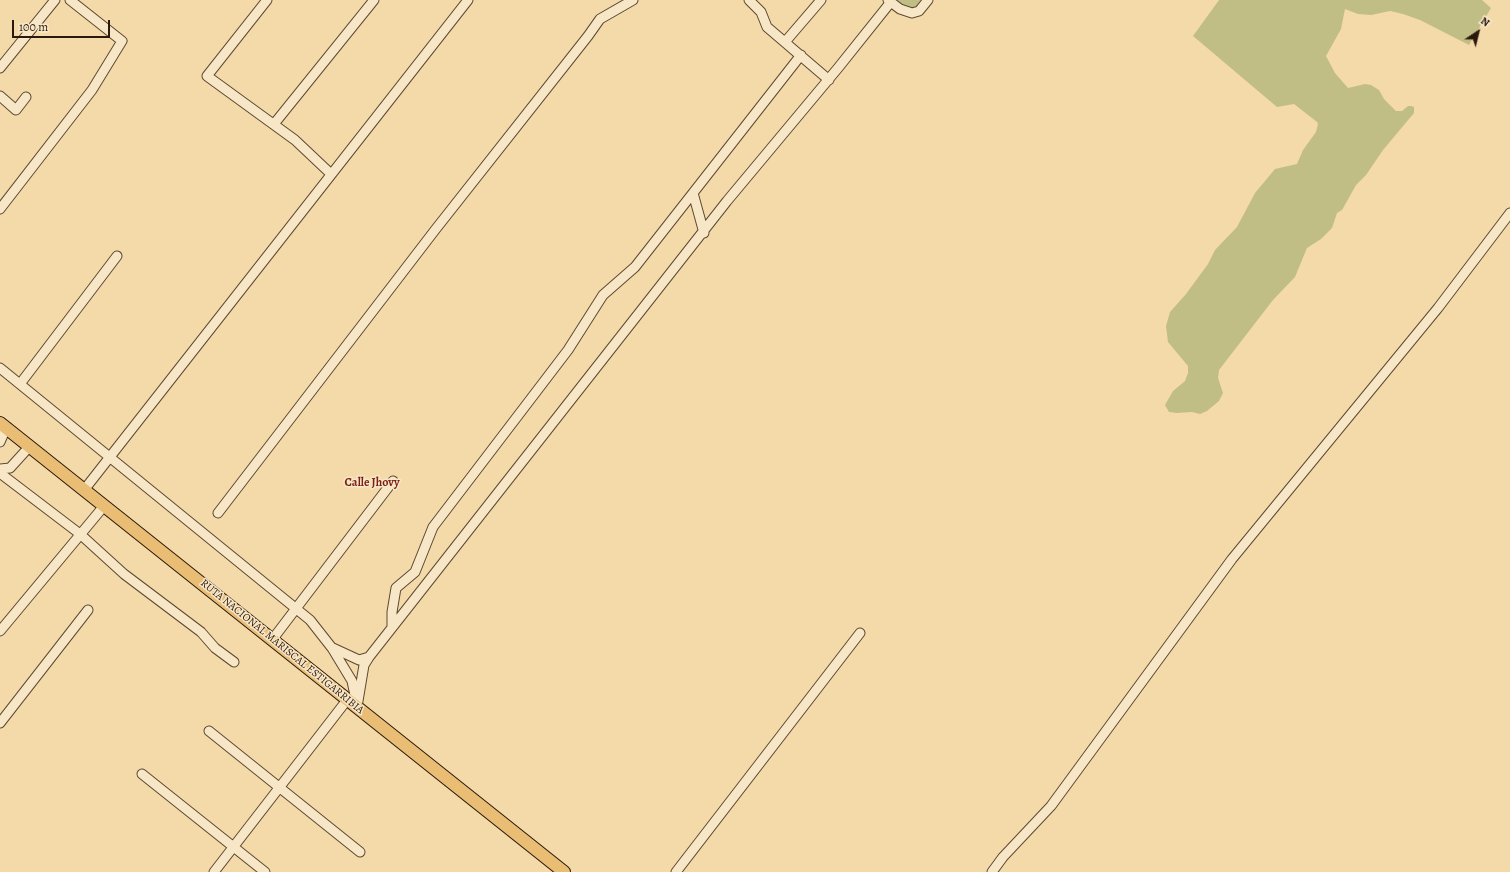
<!DOCTYPE html>
<style>
body{margin:0}
#map{position:relative;width:1510px;height:872px;overflow:hidden;background:#f4daa9;font-family:Alegreya,serif}
canvas{display:block}
.north{position:absolute;left:1458px;top:12px;width:40px;height:40px;-webkit-text-stroke:3px #f8e7c7;paint-order:stroke;rotate:35deg;font-size:11px;font-weight:700;line-height:16px;text-align:center;color:#2a190c}
.north::after{content:'';display:block;margin:auto;width:14px;height:18px;background:#2a190c;clip-path:polygon(50% 0,100% 100%,50% 72%,0 100%)}
.scale{position:absolute;left:12px;top:20px;width:98px;height:18px;box-sizing:border-box;border:2px solid #2a190c;border-top:0;padding-left:5px;font-size:12px;line-height:14px;white-space:nowrap;color:#2a190c;-webkit-text-stroke:3px #f8e7c7;paint-order:stroke}
</style>
<div id="map">
<canvas width="1510" height="872"></canvas>
<div class="north">N</div>
<div class="scale">100 m</div>
</div>
<script>
const g = document.querySelector('canvas').getContext('2d');
g.lineJoin = 'round';
function paint(path, color) { g.fillStyle = color; g.fill(path, 'evenodd'); }
const toPath = rows => new Path2D(rows.map(r => 'M' + r).join(''));
function strokePath(path, color, width, dash) { g.strokeStyle = color; g.lineWidth = width; g.lineCap = dash ? 'butt' : 'round'; g.setLineDash(dash || []); g.stroke(path); }
function write(font, color, halo, rows, align = 'center') {
  g.font = font + ' Alegreya,serif'; g.lineWidth = 3; g.setLineDash([]); g.textBaseline = 'middle'; g.strokeStyle = halo; g.fillStyle = color; for (const [text, x, y, turn = 0] of rows) {
    g.save(); g.translate(x, y); g.rotate((+turn || 0) * Math.PI / 180); g.textAlign = isNaN(turn) ? turn : align; if (halo) g.strokeText(text, 0, 0); g.fillText(text, 0, 0); g.restore();
  }
}
paint(toPath([
 [895,0,922,0,918,6,911,10,902,8],
 [1219,0,1482,0,1491,8,1469,45,1420,20,1403,14,1390,11,1371,15,1358,14,1345,9,1341,29,1326,56,1335,73,1348,88,1365,84,1371,85,1379,90,1384,99,1396,111,1402,111,1408,106,1411,106,1414,107,1414,113,1383,150,1366,175,1356,185,1342,210,1337,213,1332,228,1321,239,1307,248,1295,277,1273,300,1219,370,1218,378,1223,393,1219,401,1207,411,1200,414,1192,412,1177,413,1169,412,1165,405,1173,391,1185,381,1188,373,1188,366,1168,342,1166,326,1170,312,1186,294,1208,264,1215,250,1237,227,1255,193,1275,169,1297,164,1303,150,1316,132,1318,124,1317,122,1294,104,1277,107,1193,36]
]), '#c0be85');
const minor = toPath([
 [267,0,207,76,295,140,331,174],
 [749,0,761,12,767,27,829,80],
 [888,0,900,9,912,13,919,11,928,0],
 [785,42,821,0],
 [0,68,55,0],
 [0,96,16,110,26,97],
 [274,124,374,0],
 [0,209,92,90,122,41,70,0],
 [704,233,693,193,801,55],
 [0,368,310,620,332,648,352,681,356,700],
 [20,384,117,256],
 [0,442,6,428],
 [0,469,10,468,30,446],
 [0,473,80,534,124,574,201,632,215,648,234,662],
 [84,490,468,0],
 [218,513,435,230,588,36,600,19,633,0],
 [392,627,392,612,396,588,415,572,433,527,568,350,603,295,635,267,693,193],
 [0,631,104,506],
 [272,640,393,481],
 [333,648,359,660,369,657],
 [357,707,364,665,369,657,727,201,838,68,890,3],
 [0,723,88,610],
 [209,731,360,852],
 [142,774,265,872],
 [214,872,347,700],
 [676,872,860,633],
 [992,872,1003,857,1051,806,1232,559,1438,308,1510,213]
]);
const major = toPath([
 [0,423,564,872]
]);
strokePath(minor, '#5c4933', 11);
strokePath(major, '#2a190c', 14);
strokePath(minor, '#f8e7c7', 9);
strokePath(major, '#eabd74', 12);
write('11px', '#2a190c', '#f8e7c7', [
 ["RUTA NACIONAL MARISCAL ESTIGARRIBIA",282,647,39]
]);
write('bold 12px', '#7a1f14', '#f8e7c7', [
 ["Calle Jhovy",372,483]
]);
</script>
